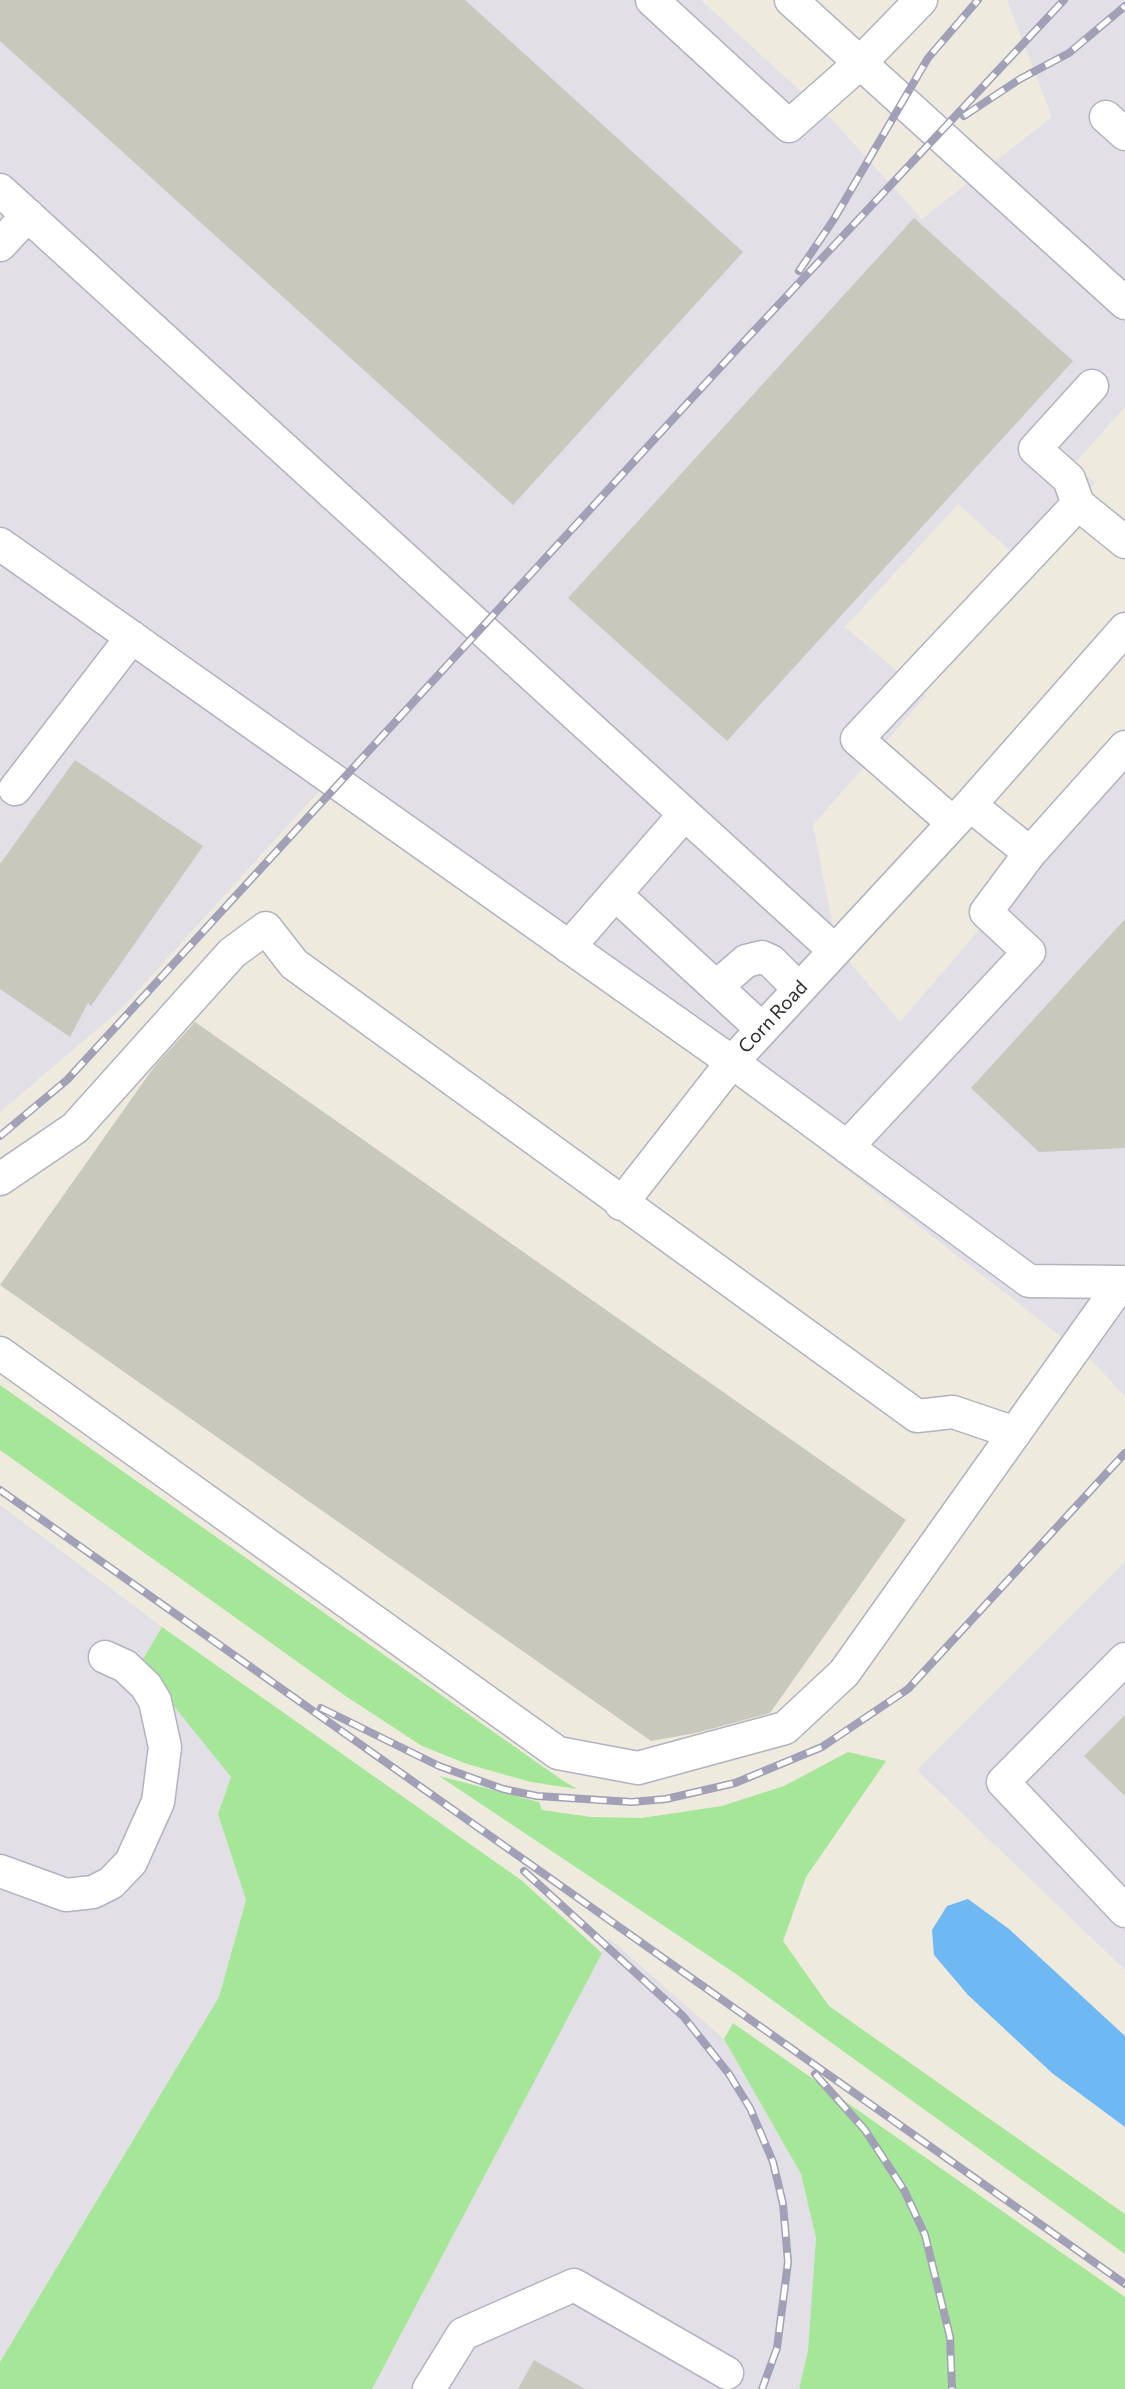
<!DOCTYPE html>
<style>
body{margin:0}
canvas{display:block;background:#eeeade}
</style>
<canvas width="1125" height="2389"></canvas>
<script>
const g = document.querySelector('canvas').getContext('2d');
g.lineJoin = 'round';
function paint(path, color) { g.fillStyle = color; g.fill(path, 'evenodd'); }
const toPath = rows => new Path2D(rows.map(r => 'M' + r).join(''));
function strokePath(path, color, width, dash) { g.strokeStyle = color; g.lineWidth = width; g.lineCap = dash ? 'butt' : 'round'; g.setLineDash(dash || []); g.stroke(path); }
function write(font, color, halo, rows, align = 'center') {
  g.font = font + ' Commissioner,sans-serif'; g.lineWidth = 7; g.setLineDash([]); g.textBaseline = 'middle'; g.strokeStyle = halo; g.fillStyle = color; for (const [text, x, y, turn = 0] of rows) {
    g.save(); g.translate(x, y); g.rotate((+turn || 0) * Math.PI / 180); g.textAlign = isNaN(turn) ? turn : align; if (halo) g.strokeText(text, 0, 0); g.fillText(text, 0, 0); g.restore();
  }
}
paint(toPath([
 [0,0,701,0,835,123,922,219,1052,117,1007,0,1125,0,1125,407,1074,464,1095,483,1023,562,958,504,845,627,926,696,813,825,837,947,900,1022,1125,760,1125,1396,1090,1359,694,1051,319,791,123,1007,0,1112],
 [0,1505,162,1627,140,1664,231,1777,218,1814,246,1900,219,1997,0,2362],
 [1125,1562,1125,1970,917,1770],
 [609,1938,724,2039,801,2174,816,2238,808,2351,799,2389,372,2389]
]), '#e2dfe7');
paint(toPath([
 [0,1385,562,1780,577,1789,531,1782,467,1764,422,1746,344,1695,0,1450],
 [162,1627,521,1880,602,1953,372,2389,0,2389,0,2362,219,1997,246,1900,218,1814,231,1777,140,1664],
 [848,1752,886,1761,806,1877,783,1941,829,2006,1125,2214,1125,2254,736,1974,439,1776,539,1802,542,1810,591,1817,642,1818,722,1806,784,1786],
 [733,2023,1125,2297,1125,2389,799,2389,808,2351,816,2238,801,2174,724,2039]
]), '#a6e699');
paint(toPath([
 [968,1899,1009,1929,1125,2036,1125,2127,1052,2073,968,1995,934,1955,932,1930,947,1906]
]), '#6eb9f3');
paint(toPath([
 [0,0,465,0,743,252,513,505,0,41],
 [914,218,1073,361,727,741,568,598],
 [75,760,203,846,91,1006,88,1003,70,1037,0,989,0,864],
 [1125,919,1125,1148,1039,1152,971,1088],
 [195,1022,906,1520,770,1713,696,1733,651,1741,0,1285,154,1067],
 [1125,1715,1125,1796,1084,1756],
 [534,2360,585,2389,518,2389]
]), '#c9c8bd');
const minor = toPath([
 [652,0,789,126,859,64,921,0],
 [791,0,1125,303],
 [1106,117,1125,134],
 [0,190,834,950],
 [0,245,28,215],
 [1092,386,1035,449,1069,479,1078,504,1125,542],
 [0,544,732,1062,1029,1281,1122,1282],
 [15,789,132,637],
 [970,805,1030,853],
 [953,823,857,739,1078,504],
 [615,894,762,1029],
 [569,947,684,815],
 [716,987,746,961,762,957,771,961,799,989],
 [847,1147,1029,952,986,912,1030,853,1125,747],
 [0,1179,75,1128,232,953,266,928,294,964,917,1416,953,1412,1015,1433],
 [621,1204,732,1062,970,805,1125,629],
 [0,1353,558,1753,638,1768,785,1728,844,1673,1122,1282],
 [1125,1659,1003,1782,1125,1911],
 [0,1871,66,1895,93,1892,111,1883,131,1862,158,1802,165,1747,155,1701,146,1686,125,1666,105,1657],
 [429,2389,463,2334,574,2285,727,2373]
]);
strokePath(minor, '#b2b2c0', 35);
strokePath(minor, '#fff', 32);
const rail = toPath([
 [964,116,1020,79,1069,53,1125,6],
 [799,271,834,219,928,58,978,0],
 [0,1136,67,1080,738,348,1064,0],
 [0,1490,1125,2284],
 [321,1708,439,1766,503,1789,537,1796,632,1802,666,1799,735,1783,822,1747,908,1689,1125,1453],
 [524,1871,683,2016,729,2074,750,2108,773,2162,783,2204,788,2262,777,2348,762,2389],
 [815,2074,865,2130,904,2190,925,2235,950,2337,952,2389]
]);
strokePath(rail, '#a1a0b7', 8);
strokePath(rail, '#fff', 5, [16]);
write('19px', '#2c2c2c', '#fff', [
 ["Corn Road",773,1017,-47]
]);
</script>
